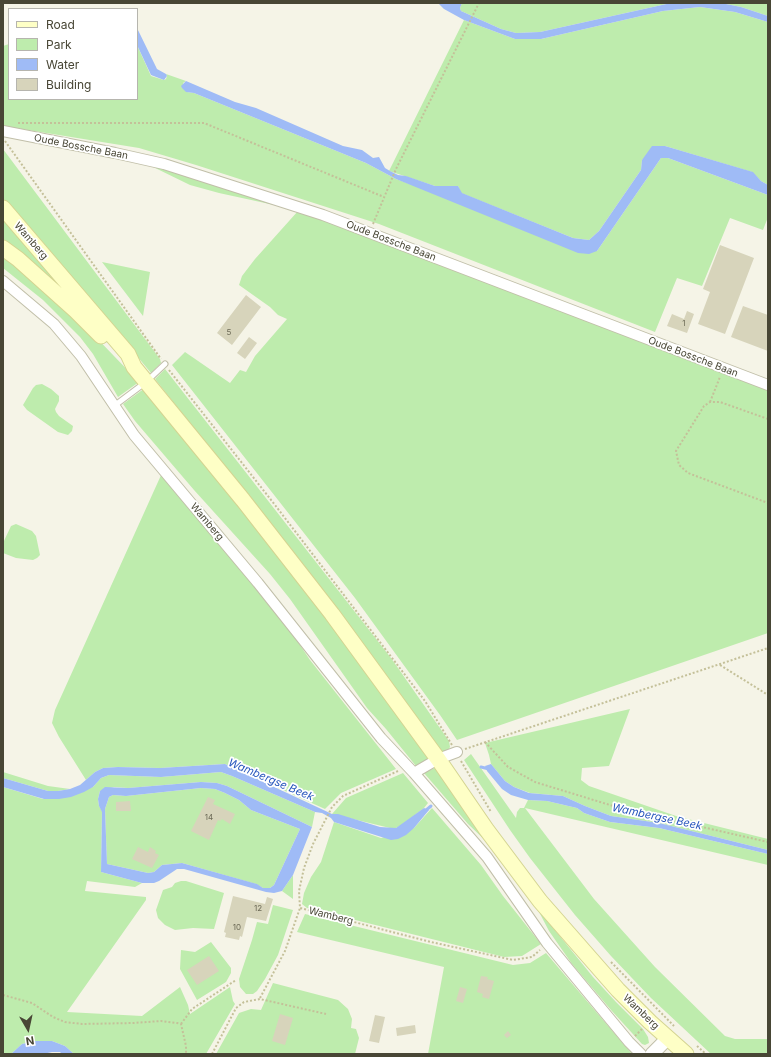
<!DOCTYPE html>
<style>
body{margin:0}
#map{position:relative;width:771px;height:1057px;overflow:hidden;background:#f5f4e7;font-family:Inter,sans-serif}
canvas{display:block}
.frame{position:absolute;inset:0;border:4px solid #484635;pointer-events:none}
.legend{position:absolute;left:8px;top:8px;width:130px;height:92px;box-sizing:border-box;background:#fff;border:1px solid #b6b5ae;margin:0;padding:5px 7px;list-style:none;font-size:12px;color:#484635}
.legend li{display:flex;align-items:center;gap:8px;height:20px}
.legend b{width:20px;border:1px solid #b6b5ae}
.north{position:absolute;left:8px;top:1009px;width:40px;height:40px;-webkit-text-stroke:3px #fff;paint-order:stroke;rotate:171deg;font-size:11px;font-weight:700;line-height:16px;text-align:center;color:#484635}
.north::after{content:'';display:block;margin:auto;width:14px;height:18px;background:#484635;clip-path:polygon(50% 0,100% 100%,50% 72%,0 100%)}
</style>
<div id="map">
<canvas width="771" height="1057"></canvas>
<div class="frame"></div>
<ul class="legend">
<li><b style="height:5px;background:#feffc6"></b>Road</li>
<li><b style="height:11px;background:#beecad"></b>Park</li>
<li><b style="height:11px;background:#9fbbf6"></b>Water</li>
<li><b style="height:11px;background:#d7d4bb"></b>Building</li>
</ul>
<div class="north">N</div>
</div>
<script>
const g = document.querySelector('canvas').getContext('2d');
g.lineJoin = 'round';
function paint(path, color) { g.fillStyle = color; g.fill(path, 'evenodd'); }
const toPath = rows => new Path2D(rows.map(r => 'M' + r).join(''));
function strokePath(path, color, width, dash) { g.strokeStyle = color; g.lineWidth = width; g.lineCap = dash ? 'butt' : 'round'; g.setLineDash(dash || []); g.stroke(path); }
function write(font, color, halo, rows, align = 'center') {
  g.font = font + ' Inter,sans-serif'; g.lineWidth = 3.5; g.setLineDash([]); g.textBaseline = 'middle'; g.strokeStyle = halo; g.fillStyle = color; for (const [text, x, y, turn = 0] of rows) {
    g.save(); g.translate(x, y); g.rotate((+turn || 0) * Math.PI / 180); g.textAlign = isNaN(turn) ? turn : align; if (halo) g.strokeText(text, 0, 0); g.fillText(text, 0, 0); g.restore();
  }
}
paint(toPath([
 [462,3,671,3,540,32,516,33,501,29,461,11,460,8],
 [721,3,768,3,768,16,741,7],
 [700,7,735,12,768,22,768,185,761,181,752,172,665,146,642,160,641,170,599,231,589,240,573,238,461,193,458,186,435,186,389,171,464,20,515,39,541,39,663,11],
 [9,44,9,99,137,99,137,45,151,76,164,80,166,79,167,76,166,74,186,81,183,83,187,92,194,93,366,163,396,179,597,251,661,158,668,158,768,195,768,217,763,230,730,218,702,286,677,278,655,332,379,224,196,165,139,148,3,126,3,46],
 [3,149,160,359,161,363,151,373,41,240,3,203],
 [147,164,215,183,288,208,219,193,190,185],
 [298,211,768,387,768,633,457,740,440,715,355,598,172,365,185,352,230,383,240,370,246,372,255,356,287,319,278,315,270,307,239,285,242,276,255,259],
 [3,213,82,304,3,245],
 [3,252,63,303,139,382,118,397,93,354,80,337,43,300,3,268],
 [102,262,150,272,143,316],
 [165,369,391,658,449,741,450,747,447,752,444,753,442,752,333,604,155,379],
 [42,384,51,389,59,396,59,401,55,409,56,412,59,416,73,426,72,431,68,435,58,432,27,410,23,405,33,388,36,385],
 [145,388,336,626,421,746,429,759,416,766,386,729,367,708,290,599,270,574,194,490,135,421,123,404],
 [162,473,284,621,310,660,396,769,341,793,325,809,225,764,160,768,118,767,103,768,95,772,86,780,59,737,52,723,55,710],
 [16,524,32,531,36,536,40,555,37,558,33,560,16,558,3,553,3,543,11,526],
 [630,709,609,766,582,768,581,780,589,786,676,816,768,839,768,850,659,823,611,816,585,806,563,796,530,793,514,787,505,781,491,764,489,755,485,743],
 [471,754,516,818,517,812,520,808,524,808,528,800,547,801,577,808,584,813,610,822,659,828,768,854,768,865,525,808,594,899,655,967,725,1036,735,1039,768,1039,768,1054,711,1054,651,998,611,956,575,915,530,858,510,830,464,760],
 [435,768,491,846,468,824,424,773],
 [3,772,48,786,70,789,58,791,48,791,3,778],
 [221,772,232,776,315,812,312,827,227,786,217,783,201,782,128,788,114,787,100,791,98,799,99,806,102,811,101,872,142,883,135,887,87,881,85,891,146,897,146,900,67,1012,142,1016,180,987,188,1005,190,1014,230,987,233,1001,235,1004,206,1054,74,1054,65,1046,52,1041,36,1041,22,1044,11,1054,3,1054,3,787,43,799,93,787,101,778,109,775,161,777],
 [403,773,428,803,424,808,402,825,396,828,390,828,332,814,346,798],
 [201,788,215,789,225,793,239,800,251,810,300,829,274,885,270,888,263,888,256,884,182,863,162,865,154,872,148,873,107,864,105,809,109,797,113,795,126,796],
 [432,808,481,865,503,896,541,944,522,956,504,957,307,908,302,904,304,893,311,877,321,862,334,822,381,838,414,828],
 [293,875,293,899,282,891],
 [181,881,186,881,224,893,214,929,193,928,175,930,165,925,158,918,156,910,163,890,172,887,175,883],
 [273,905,293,910,278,955,265,979,257,991,253,994,246,994,240,987,239,979,252,940,257,922,268,924],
 [537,908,593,977,616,1002,643,1029,648,1037,649,1043,645,1045,642,1044,611,1010,572,964,549,931],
 [305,914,513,965,530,963,546,953,632,1054,428,1054,444,967,297,932],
 [211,942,231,968,231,973,226,982,197,1000,180,969,181,950,195,952],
 [273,983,338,1000,348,1009,352,1019,351,1028,356,1029,359,1038,355,1054,216,1054,239,1013,251,1009,261,1010]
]), '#beecad');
paint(toPath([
 [438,3,462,3,460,8,461,11,501,29,516,33,540,32,671,3,721,3,741,7,768,16,768,22,735,12,700,7,663,11,541,39,515,39,464,20,444,9],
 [137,28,157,69,166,74,167,76,164,80,151,75,137,45],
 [186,81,235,102,256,108,343,146,362,150,373,158,379,157,385,168,390,171,398,175,406,176,435,186,458,186,462,193,573,238,589,240,599,231,641,170,642,160,652,146,665,146,753,172,761,181,768,185,768,195,668,158,661,158,597,251,589,254,578,253,396,179,366,163,194,93,186,92,182,88,181,86],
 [225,764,332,814,338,814,380,827,396,828,424,808,429,810,414,828,406,835,398,839,391,840,334,822,331,818,322,813,315,812,232,776,221,772,161,777,109,775,101,778,93,787,84,792,71,797,59,799,44,799,3,787,3,778,48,791,58,791,70,789,80,785,95,772,103,768,118,767,160,768],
 [491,764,505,781,514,787,529,793,563,796,585,806,611,816,659,823,768,850,768,854,659,828,610,822,584,813,577,808,547,801,528,800,511,795,502,789,487,771,485,766],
 [201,782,217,783,227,786,312,827,293,875,282,891,274,893,266,892,184,869,177,869,159,881,154,883,142,883,101,872,102,812,99,806,98,799,100,791,105,787,128,788],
 [201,788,215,789,225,793,239,800,251,810,300,829,274,885,270,888,263,888,257,884,182,863,162,865,154,872,148,873,107,864,105,809,109,797,113,795,126,796],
 [36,1041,52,1041,65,1046,74,1054,62,1054,60,1052,52,1052,43,1054,11,1054,22,1044]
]), '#9fbbf6');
strokePath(toPath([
 [481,767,489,769],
 [425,811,431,806]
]), '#9fbbf6', 3);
paint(toPath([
 [720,245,754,258,725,334,698,324,710,292,703,289],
 [246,295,261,307,232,345,217,333],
 [743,306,768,315,768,351,731,337],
 [687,311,694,314,687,333,667,326,672,314,684,319],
 [249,337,257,343,245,359,237,353],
 [208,797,215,800,213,804,235,814,230,824,222,819,220,821,218,820,209,840,191,831],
 [130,801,131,811,116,811,116,802],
 [138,847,148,852,150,847,156,851,155,853,159,855,152,868,132,859],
 [233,896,265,904,267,897,273,899,266,921,247,917,242,937,240,936,239,940,225,937,226,933,224,932],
 [209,956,219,971,197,985,187,970],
 [481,976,488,977,487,979,494,981,489,999,482,997,483,994,477,992],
 [460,987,467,989,463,1003,456,1001],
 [280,1014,293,1018,285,1045,272,1041],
 [375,1015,385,1017,379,1043,369,1041],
 [415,1025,416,1033,397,1036,396,1028],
 [508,1031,511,1035,507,1038,504,1035]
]), '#d7d4bb');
const service = toPath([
 [114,406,146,382,165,364]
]);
const minor = toPath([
 [3,131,115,153,164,164,323,215,768,385],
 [3,281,54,324,81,356,134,435,258,583,381,738,414,773,487,857,547,943,629,1042,641,1054],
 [414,773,438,759,457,752]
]);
const tertiary = toPath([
 [652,1054,668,1038]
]);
const secondary = toPath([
 [3,208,128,354,134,367,243,500,332,614,438,759,486,829,540,901,618,990,650,1022,686,1054],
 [3,248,18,259,76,311,101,336]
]);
strokePath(service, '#c1bfa9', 7);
strokePath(minor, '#c1bfa9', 12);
strokePath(tertiary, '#c1bfa9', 15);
strokePath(secondary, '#d4d491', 17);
strokePath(toPath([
 [18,123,204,123,384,197],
 [5,141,161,359],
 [373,224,396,169,479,3],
 [169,370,275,505,425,701,452,745],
 [710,402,720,377],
 [768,419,720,402,710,402,704,406,676,451,679,465,688,473,768,503],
 [720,665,768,695],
 [485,742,508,767,535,782,623,809,768,842],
 [465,749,768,648],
 [461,761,491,812],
 [398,771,343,796,332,807,313,844,304,868,299,891,300,908,431,942,513,960,532,957,540,950],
 [611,962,674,1026],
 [3,995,32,1003,53,1017,65,1022,82,1024,133,1023,161,1021,177,1023,181,1024,186,1046,186,1054],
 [260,998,285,951,300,908],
 [181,1024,192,1009,236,980],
 [635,1036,642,1029],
 [697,1046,706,1054],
 [212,1054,236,1008,244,1002,260,999,326,1014]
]), '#c4c099', 2, [2, 2]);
strokePath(service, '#fff', 5);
strokePath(minor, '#fff', 10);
strokePath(tertiary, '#fff', 13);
strokePath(secondary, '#feffc6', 15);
write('8px', '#6c6a56', null, [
 ["1",684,324],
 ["5",229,333],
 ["14",209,818],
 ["12",258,909],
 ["10",237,928]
]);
write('10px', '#484635', '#fff', [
 ["Oude Bossche Baan",81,147,11],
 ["Wamberg",31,241,49],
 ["Oude Bossche Baan",391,241,21],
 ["Oude Bossche Baan",693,357,21],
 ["Wamberg",207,522,50],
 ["Wamberg",331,916,14],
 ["Wamberg",641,1012,44]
]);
write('italic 11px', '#2655bc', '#fff', [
 ["Wambergse Beek",271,780,23],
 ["Wambergse Beek",657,817,12]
]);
</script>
